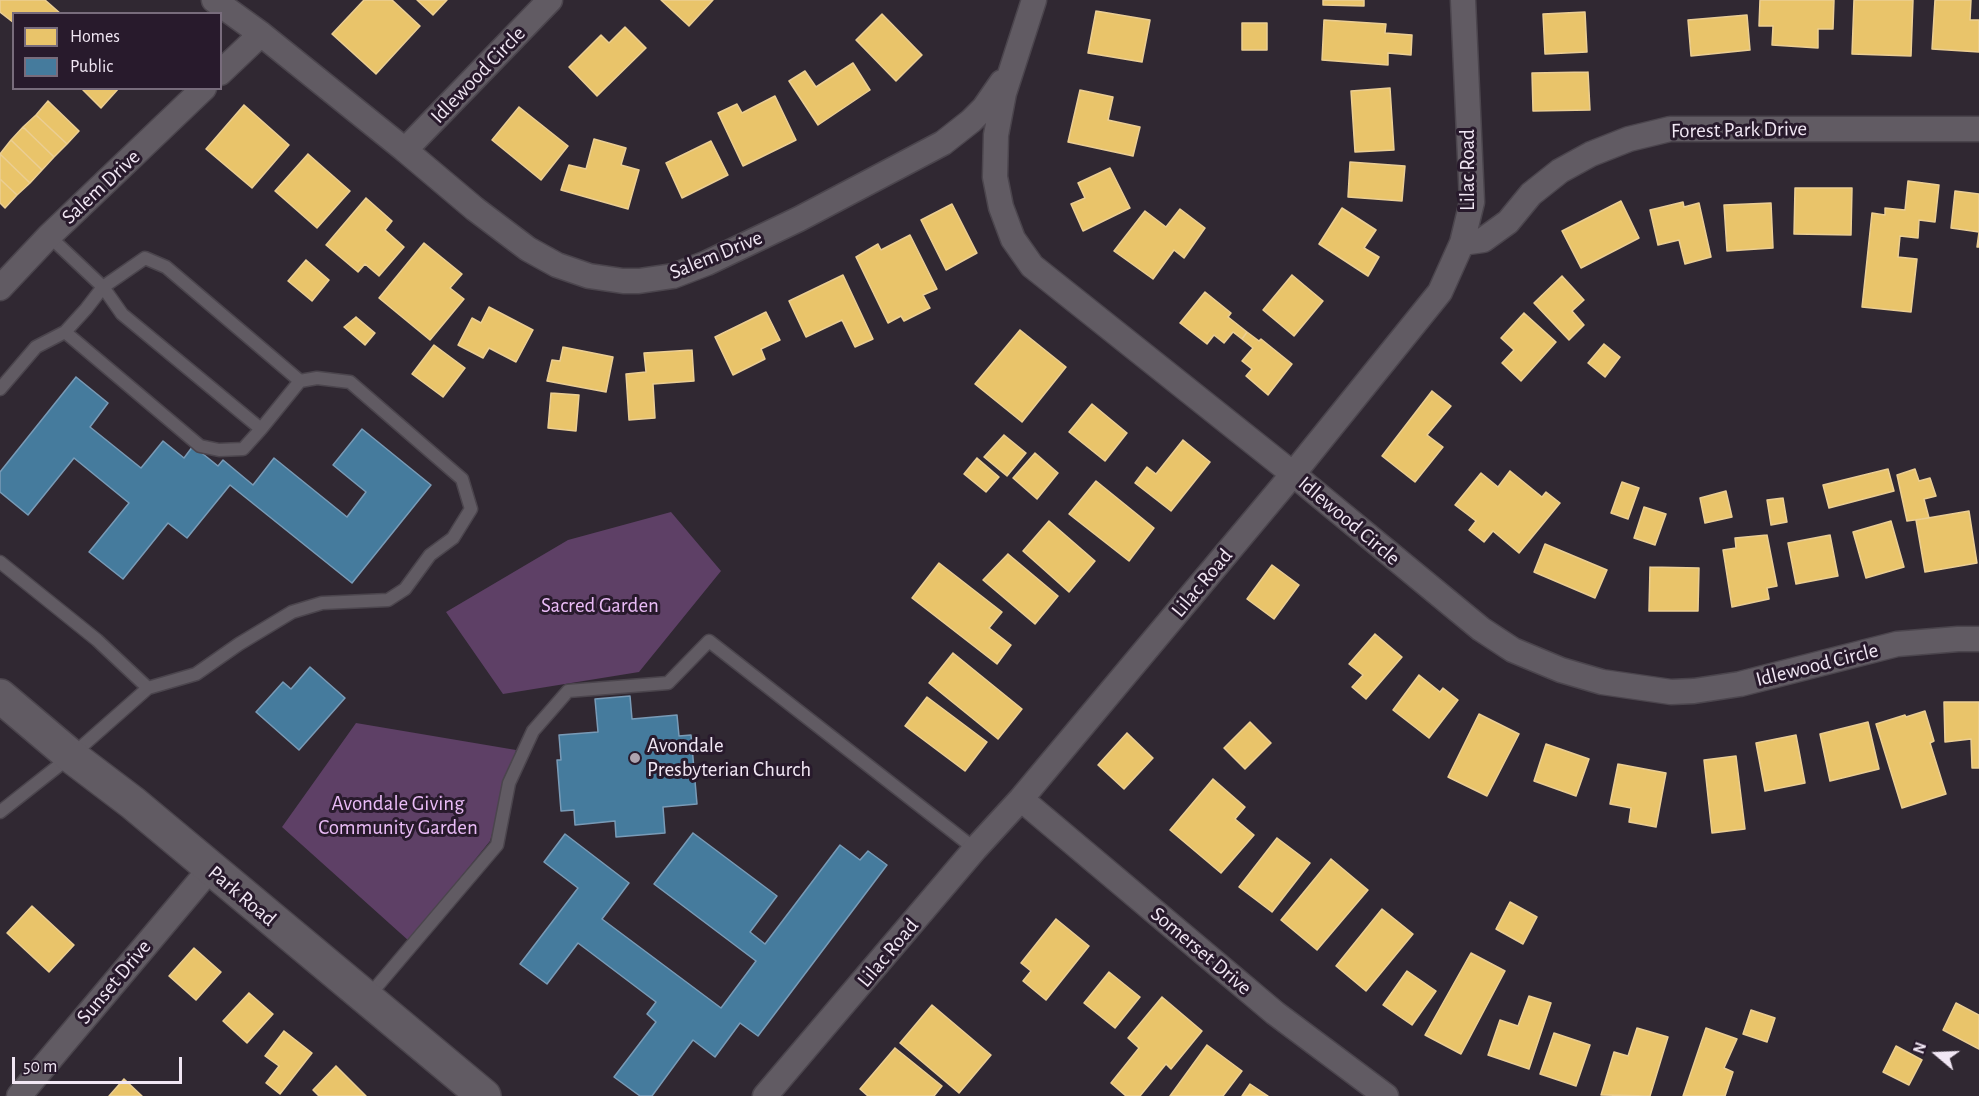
<!DOCTYPE html>
<style>
body{margin:0}
#map{position:relative;width:1979px;height:1096px;overflow:hidden;background:#302832;font-family:"Alegreya Sans",sans-serif}
canvas{display:block}
.legend{position:absolute;left:12px;top:12px;width:210px;height:78px;box-sizing:border-box;background:#281a2c;border:2px solid #786c7c;margin:0;padding:8px 10px;list-style:none;font-size:18px;color:#f1e7f4}
.legend li{display:flex;align-items:center;gap:12px;height:30px}
.legend b{width:30px;border:2px solid #786c7c}
.north{position:absolute;left:1907px;top:1024px;width:60px;height:60px;-webkit-text-stroke:4px #281a2c;paint-order:stroke;rotate:289deg;font-size:16px;font-weight:700;line-height:24px;text-align:center;color:#f1e7f4}
.north::after{content:'';display:block;margin:auto;width:21px;height:27px;background:#f1e7f4;clip-path:polygon(50% 0,100% 100%,50% 72%,0 100%)}
.scale{position:absolute;left:12px;top:1057px;width:170px;height:27px;box-sizing:border-box;border:3px solid #f1e7f4;border-top:0;padding-left:8px;font-size:18px;line-height:21px;white-space:nowrap;color:#f1e7f4;-webkit-text-stroke:4px #281a2c;paint-order:stroke}
</style>
<div id="map">
<canvas width="1979" height="1096"></canvas>
<ul class="legend">
<li><b style="height:16px;background:#e9c46a"></b>Homes</li>
<li><b style="height:16px;background:#457b9d"></b>Public</li>
</ul>
<div class="north">N</div>
<div class="scale">50 m</div>
</div>
<script>
const g = document.querySelector('canvas').getContext('2d');
g.lineJoin = 'round';
function paint(path, color) { g.fillStyle = color; g.fill(path, 'evenodd'); }
const toPath = rows => new Path2D(rows.map(r => 'M' + r).join(''));
function strokePath(path, color, width, dash) { g.strokeStyle = color; g.lineWidth = width; g.lineCap = dash ? 'butt' : 'round'; g.setLineDash(dash || []); g.stroke(path); }
function write(font, color, halo, rows, align = 'center') {
  g.font = font + ' "Alegreya Sans",sans-serif'; g.lineWidth = 6; g.setLineDash([]); g.textBaseline = 'middle'; g.strokeStyle = halo; g.fillStyle = color; for (const [text, x, y, turn = 0] of rows) {
    g.save(); g.translate(x, y); g.rotate((+turn || 0) * Math.PI / 180); g.textAlign = isNaN(turn) ? turn : align; if (halo) g.strokeText(text, 0, 0); g.fillText(text, 0, 0); g.restore();
  }
}
paint(toPath([
 [671,512,721,571,639,672,503,694,446,612,568,540],
 [356,723,516,750,490,841,409,941,282,827]
]), '#5e4066');
const homes = toPath([
 [0,0,45,0,61,14,14,14,14,23,0,12,0,0],
 [364,0,392,0,420,26,376,74,332,34,364,0],
 [417,0,447,0,433,15,417,0],
 [661,0,713,0,689,26,661,0],
 [1323,0,1364,0,1364,6,1323,5,1323,0],
 [1760,0,1834,0,1833,29,1818,29,1818,48,1772,45,1773,26,1759,26,1760,0],
 [1854,0,1913,0,1911,56,1852,54,1854,0],
 [1935,0,1971,0,1970,20,1979,20,1979,52,1932,49,1935,0],
 [1096,11,1150,20,1142,62,1088,53,1096,11],
 [1585,12,1587,52,1545,54,1543,14,1585,12],
 [882,14,922,55,896,81,856,40,882,14],
 [1747,15,1750,50,1691,56,1688,20,1747,15],
 [1324,20,1386,24,1385,33,1412,35,1411,55,1388,53,1388,65,1322,60,1324,20],
 [1242,23,1267,23,1267,50,1242,50,1242,23],
 [625,27,646,48,597,96,569,67,601,35,609,43,625,27],
 [853,63,870,90,818,125,789,81,805,71,816,87,853,63],
 [1588,72,1590,110,1533,111,1532,73,1588,72],
 [81,88,119,88,101,108,81,88],
 [1390,88,1394,150,1355,152,1351,91,1390,88],
 [1080,90,1113,97,1108,120,1140,127,1133,156,1068,142,1080,90],
 [775,96,796,140,743,166,718,113,737,104,742,113,775,96],
 [48,101,79,131,67,144,36,115,48,101],
 [244,105,289,145,252,188,206,149,244,105],
 [519,107,568,146,541,180,492,140,519,107],
 [36,115,67,144,54,157,23,127,36,115],
 [23,127,54,157,42,170,11,140,23,127],
 [594,139,626,148,621,165,639,170,628,209,561,190,569,165,586,169,594,139],
 [11,140,42,170,30,183,0,154,11,140],
 [711,141,728,175,682,198,666,163,711,141],
 [0,154,30,183,17,195,0,179,0,154],
 [308,154,350,191,317,228,275,191,308,154],
 [1350,162,1405,166,1402,201,1348,197,1350,162],
 [1110,168,1130,208,1083,231,1071,204,1085,198,1078,183,1110,168],
 [0,179,17,195,5,208,0,203,0,179],
 [1908,181,1939,185,1935,222,1919,220,1918,238,1900,236,1898,257,1917,259,1911,312,1862,307,1872,213,1885,215,1885,208,1905,210,1908,181],
 [1795,188,1852,188,1851,235,1794,234,1795,188],
 [1955,191,1979,194,1979,247,1977,247,1979,232,1951,228,1955,191],
 [366,198,392,221,385,230,404,247,379,276,365,264,358,272,326,245,366,198],
 [1621,201,1639,238,1581,268,1562,231,1621,201],
 [1683,202,1684,207,1699,203,1711,257,1685,264,1679,240,1658,245,1650,210,1683,202],
 [1771,203,1773,248,1727,251,1724,205,1771,203],
 [952,204,977,253,946,270,921,220,952,204],
 [1342,208,1376,230,1364,248,1379,257,1368,276,1319,244,1342,208],
 [1180,209,1205,228,1184,258,1174,250,1153,279,1114,251,1145,211,1166,227,1180,209],
 [910,235,937,289,923,295,930,308,904,321,901,316,888,323,856,257,878,244,881,250,910,235],
 [424,243,462,274,450,288,464,299,430,340,379,298,424,243],
 [306,260,329,280,312,301,288,281,306,260],
 [843,275,873,339,855,347,842,320,806,337,789,301,843,275],
 [1292,275,1323,301,1294,336,1263,310,1292,275],
 [1562,276,1584,300,1572,311,1584,325,1569,340,1534,303,1562,276],
 [1205,292,1231,313,1228,317,1247,332,1242,339,1233,332,1224,343,1214,335,1207,344,1180,323,1205,292],
 [489,307,533,330,516,362,489,348,483,358,458,345,472,318,481,323,489,307],
 [766,312,780,340,761,349,765,359,733,375,715,337,766,312],
 [1524,313,1556,342,1521,381,1502,363,1514,350,1501,338,1524,313],
 [356,317,375,333,365,345,344,327,356,317],
 [1020,330,1066,367,1022,422,975,384,1020,330],
 [1247,332,1259,341,1261,339,1292,364,1268,395,1246,376,1252,369,1242,361,1253,348,1242,339,1247,332],
 [1604,344,1620,357,1605,377,1588,363,1604,344],
 [434,345,465,368,443,397,412,374,434,345],
 [563,347,613,357,606,392,547,381,552,360,560,361,563,347],
 [692,350,694,381,653,384,655,418,629,420,626,374,646,372,644,353,692,350],
 [1432,391,1451,406,1427,435,1443,447,1415,482,1382,456,1432,391],
 [551,393,579,395,576,431,548,428,551,393],
 [1092,404,1127,433,1105,461,1069,432,1092,404],
 [1004,435,1026,453,1007,476,984,457,1004,435],
 [1183,440,1210,462,1171,511,1135,483,1147,467,1156,474,1183,440],
 [1035,453,1058,473,1037,499,1013,478,1035,453],
 [977,458,999,477,986,492,964,474,977,458],
 [1888,469,1894,491,1829,508,1823,485,1888,469],
 [1915,469,1919,481,1930,478,1936,496,1924,499,1929,518,1907,521,1897,475,1915,469],
 [1510,471,1542,497,1546,492,1560,503,1519,553,1493,531,1484,542,1469,530,1476,521,1455,505,1481,473,1498,487,1510,471],
 [1096,481,1154,528,1129,561,1069,514,1096,481],
 [1622,482,1639,488,1628,519,1611,513,1622,482],
 [1726,491,1732,517,1705,523,1700,498,1726,491],
 [1783,498,1787,522,1771,525,1767,500,1783,498],
 [1644,507,1666,514,1655,545,1634,538,1644,507],
 [1969,511,1977,563,1925,572,1916,520,1969,511],
 [1049,521,1095,561,1069,592,1023,551,1049,521],
 [1891,521,1904,567,1866,578,1853,532,1891,521],
 [1767,535,1777,586,1767,588,1769,599,1732,607,1723,550,1736,548,1735,538,1767,535],
 [1830,535,1838,576,1796,584,1788,543,1830,535],
 [1545,544,1607,570,1595,598,1534,572,1545,544],
 [1008,554,1058,596,1035,624,983,580,1008,554],
 [939,563,1002,612,989,628,1011,645,997,664,912,598,939,563],
 [1272,565,1299,585,1274,619,1247,599,1272,565],
 [1650,567,1699,568,1698,611,1649,611,1650,567],
 [1375,634,1402,657,1366,699,1352,687,1363,675,1349,664,1375,634],
 [953,653,1022,709,998,739,929,683,953,653],
 [1419,675,1440,692,1443,688,1458,700,1429,738,1393,710,1419,675],
 [927,697,987,742,965,771,905,726,927,697],
 [1944,702,1979,702,1979,768,1972,768,1971,739,1945,742,1944,702],
 [1925,711,1934,741,1930,743,1946,794,1902,808,1876,724,1905,715,1906,717,1925,711],
 [1479,714,1519,734,1487,796,1448,777,1479,714],
 [1250,722,1271,743,1245,769,1224,748,1250,722],
 [1868,722,1879,769,1830,781,1820,734,1868,722],
 [1127,733,1153,758,1124,789,1098,765,1127,733],
 [1796,735,1805,783,1765,791,1756,743,1796,735],
 [1546,744,1589,759,1576,796,1534,781,1546,744],
 [1736,756,1745,829,1712,833,1704,760,1736,756],
 [1618,764,1666,773,1656,827,1629,822,1631,808,1610,804,1618,764],
 [1213,779,1245,807,1235,819,1254,835,1221,873,1170,830,1213,779],
 [1277,838,1310,863,1272,912,1239,887,1277,838],
 [1331,859,1368,890,1317,950,1281,920,1331,859],
 [1510,902,1537,917,1523,944,1496,929,1510,902],
 [32,906,74,945,49,972,7,933,32,906],
 [1382,909,1413,934,1366,991,1336,966,1382,909],
 [1056,919,1089,946,1046,1000,1023,981,1031,971,1021,963,1056,919],
 [194,948,221,972,196,1000,169,976,194,948],
 [1471,953,1505,971,1461,1054,1425,1035,1471,953],
 [1407,971,1436,991,1412,1025,1383,1005,1407,971],
 [1109,972,1140,997,1115,1028,1084,1003,1109,972],
 [249,993,273,1014,247,1043,223,1021,249,993],
 [1529,996,1551,1003,1529,1069,1488,1055,1500,1020,1518,1026,1529,996],
 [1162,997,1202,1031,1171,1069,1166,1064,1140,1096,1126,1096,1111,1083,1139,1048,1128,1038,1162,997],
 [1956,1003,1979,1015,1979,1049,1943,1030,1956,1003],
 [932,1005,991,1055,959,1093,900,1043,932,1005],
 [1751,1010,1775,1018,1767,1042,1743,1034,1751,1010],
 [1637,1028,1668,1037,1650,1096,1601,1095,1614,1052,1628,1056,1637,1028],
 [1706,1028,1737,1039,1724,1068,1733,1072,1725,1096,1683,1096,1706,1028],
 [284,1031,312,1053,280,1094,266,1083,279,1066,265,1056,284,1031],
 [1554,1033,1590,1045,1576,1086,1540,1074,1554,1033],
 [1207,1045,1242,1071,1223,1096,1170,1096,1207,1045],
 [1896,1046,1922,1060,1909,1085,1883,1072,1896,1046],
 [895,1048,942,1086,934,1096,868,1096,860,1089,895,1048],
 [336,1066,366,1096,319,1096,313,1090,336,1066],
 [124,1079,142,1096,109,1096,124,1079],
 [1250,1084,1268,1096,1242,1096,1250,1084]
]);
paint(homes, '#e9c46a');
strokePath(homes, '#ebce93', 1.5);
const public = toPath([
 [76,377,108,403,90,427,141,468,163,441,184,458,193,446,218,466,223,460,253,485,274,458,347,517,366,492,333,465,362,429,431,485,352,583,230,485,187,538,168,523,123,579,89,552,129,503,74,458,28,515,0,492,0,472,76,377],
 [310,667,345,698,299,750,256,712,283,682,291,689,310,667],
 [630,696,632,719,677,715,679,736,691,735,697,804,663,807,665,833,616,837,615,821,575,825,574,810,561,811,557,760,561,760,559,735,598,732,595,699,630,696],
 [693,833,777,896,750,932,765,944,840,845,860,860,868,851,887,865,758,1036,740,1023,715,1057,693,1040,652,1096,640,1096,614,1077,656,1022,647,1014,656,1002,578,943,547,984,520,964,578,888,544,862,565,834,629,883,602,919,721,1008,756,961,654,884,693,833]
]);
paint(public, '#457b9d');
strokePath(public, '#799bb7', 1.5);
const service = toPath([
 [65,332,200,446,219,450,243,449,261,429],
 [0,389,36,347,65,332,86,309,103,287,145,258,166,267,300,381,261,429,122,314,103,287,49,236],
 [0,562,97,640,148,688,196,674,239,644,292,612,322,603,388,600,405,589,430,555,453,538,471,509,462,479,350,382,317,378,300,381],
 [0,812,71,756,148,688],
 [367,998,497,845,509,783,533,731,568,691,668,683,709,641,975,849]
]);
const minor = toPath([
 [214,0,261,34,405,150,475,209,528,249,557,265,589,276,623,281,639,281,673,276,707,263,799,219,943,143,971,121,984,108,1002,82],
 [1034,0,1004,93,996,135,995,177,1001,207,1013,239,1032,266,1293,474,1481,629,1513,650,1561,670,1602,682,1671,692,1694,691,1740,684,1897,644,1958,639,1979,639],
 [220,73,261,34],
 [405,150,550,0],
 [1462,243,1483,240,1508,222,1531,194,1560,171,1591,154,1629,139,1670,129,1979,129],
 [0,288,49,236,204,88],
 [1021,799,1275,1013,1386,1096],
 [19,1096,210,869],
 [765,1096,975,849,1021,799,1293,474,1440,292,1462,243,1472,202,1463,0]
]);
const secondary = toPath([
 [0,696,71,756,133,803,484,1096]
]);
strokePath(service, '#4b454d', 15);
strokePath(minor, '#4b454d', 27);
strokePath(secondary, '#4b454d', 36);
strokePath(service, '#615b63', 12);
strokePath(minor, '#615b63', 24);
strokePath(secondary, '#615b63', 33);
for (const [x, y, r, color] of [
 [635,758,6,"#ada4b0"]
]) { const dot = new Path2D(); dot.arc(x, y, r, 0, 2 * Math.PI); g.fillStyle = color; g.fill(dot); strokePath(dot, '#281a2c', 2); }
write('21px', '#f1e7f4', '#281a2c', [
 ["Idlewood Circle",478,75,-46],
 ["Forest Park Drive",1739,130,-1],
 ["Lilac Road",1468,170,-90],
 ["Salem Drive",101,187,-43],
 ["Salem Drive",716,255,-22],
 ["Idlewood Circle",1349,521,40],
 ["Lilac Road",1202,583,-50],
 ["Idlewood Circle",1817,665,-14],
 ["Park Road",242,896,40],
 ["Somerset Drive",1201,951,40],
 ["Lilac Road",888,953,-50],
 ["Sunset Drive",114,982,-50]
]);
write('21px', '#eabcf7', '#281a2c', [
 ["Sacred Garden",600,606],
 ["Avondale Giving",398,804],
 ["Community Garden",398,828]
]);
write('21px', '#f1e7f4', '#281a2c', [
 ["Avondale",647,746],
 ["Presbyterian Church",647,770]
], 'left');
</script>
